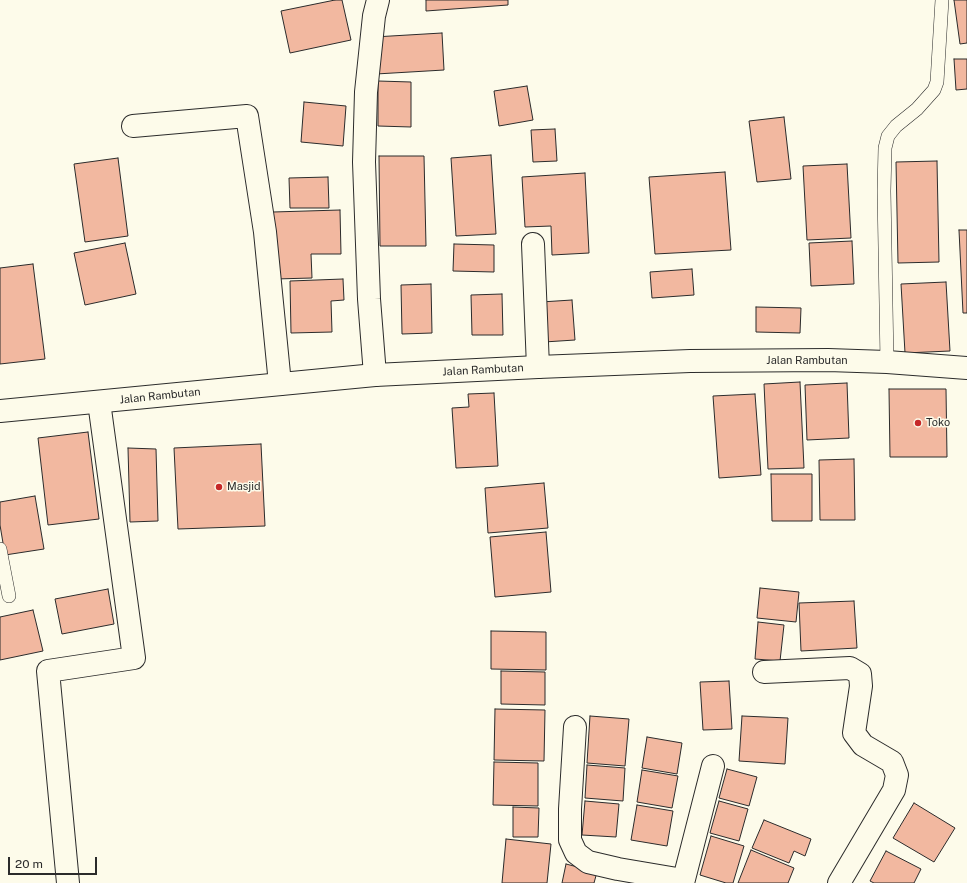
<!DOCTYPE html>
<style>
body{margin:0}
#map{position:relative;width:967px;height:883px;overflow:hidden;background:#fdfbea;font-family:"Public Sans",sans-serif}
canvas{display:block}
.scale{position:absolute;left:8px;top:857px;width:89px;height:18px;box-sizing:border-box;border:2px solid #2b2b2b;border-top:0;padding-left:5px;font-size:12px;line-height:14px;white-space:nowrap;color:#2b2b2b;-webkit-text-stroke:3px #fdfbea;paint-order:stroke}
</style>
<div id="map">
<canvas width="967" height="883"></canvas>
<div class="scale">20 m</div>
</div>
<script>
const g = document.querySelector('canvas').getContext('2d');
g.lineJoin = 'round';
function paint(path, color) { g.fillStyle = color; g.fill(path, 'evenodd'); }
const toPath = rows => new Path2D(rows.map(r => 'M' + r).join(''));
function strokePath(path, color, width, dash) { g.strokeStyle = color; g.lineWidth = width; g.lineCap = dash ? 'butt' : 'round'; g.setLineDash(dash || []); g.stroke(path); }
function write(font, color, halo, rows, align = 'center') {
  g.font = font + ' "Public Sans",sans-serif'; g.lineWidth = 3; g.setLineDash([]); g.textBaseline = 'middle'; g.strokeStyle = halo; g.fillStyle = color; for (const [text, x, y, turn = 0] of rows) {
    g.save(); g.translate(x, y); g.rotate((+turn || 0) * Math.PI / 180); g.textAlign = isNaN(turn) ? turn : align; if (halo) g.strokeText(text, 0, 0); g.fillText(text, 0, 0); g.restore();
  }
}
const building = toPath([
 [335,0,342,0,351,40,290,53,281,11,335,0],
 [426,0,508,0,508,5,426,11,426,0],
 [954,0,967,0,967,43,960,44,954,0],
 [442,33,444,70,376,74,374,37,442,33],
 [954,59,967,59,967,89,956,90,954,59],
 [378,81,411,82,411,127,378,126,378,81],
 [527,86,533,120,499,126,494,91,527,86],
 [304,102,346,106,343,146,301,142,304,102],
 [784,117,791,179,757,182,749,121,784,117],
 [555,129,557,161,533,162,531,130,555,129],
 [491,155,496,234,456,236,451,158,491,155],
 [379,156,424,156,426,246,380,246,379,156],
 [118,158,128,236,85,242,74,164,118,158],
 [937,161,939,262,898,263,896,162,937,161],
 [847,164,851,238,807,240,803,166,847,164],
 [725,172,731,250,655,254,649,177,725,172],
 [585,173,589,253,552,255,551,226,525,227,522,177,585,173],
 [328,177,329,208,290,208,289,178,328,177],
 [340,210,341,254,311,254,312,278,275,279,273,212,340,210],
 [959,230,967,230,967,313,963,313,959,230],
 [852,241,854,284,811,286,809,243,852,241],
 [125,243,136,294,85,305,74,253,125,243],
 [454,244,494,245,494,272,453,271,454,244],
 [33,264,45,359,0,364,0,268,33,264],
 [692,269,694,295,652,298,650,272,692,269],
 [343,279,344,300,331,301,332,332,291,333,290,281,343,279],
 [946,282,950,351,905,353,901,284,946,282],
 [431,284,432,333,402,334,401,285,431,284],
 [502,294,503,335,472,335,471,295,502,294],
 [572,300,575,340,544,342,541,302,572,300],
 [756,307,801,308,800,333,756,332,756,307],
 [800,382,804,468,768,469,764,384,800,382],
 [847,383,849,438,807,440,805,385,847,383],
 [889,389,946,389,947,457,890,457,889,389],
 [494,393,498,466,456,468,452,408,469,407,468,394,494,393],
 [755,394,761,475,719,478,713,396,755,394],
 [88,432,99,519,48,525,38,438,88,432],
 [261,444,265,526,178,529,174,448,261,444],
 [128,448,156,449,158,521,130,522,128,448],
 [854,459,855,520,820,520,819,460,854,459],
 [771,474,812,474,812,521,772,521,771,474],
 [544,483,548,528,488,533,485,488,544,483],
 [35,496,44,549,5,555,0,525,0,502,35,496],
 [546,532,551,592,495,597,490,537,546,532],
 [760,588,799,592,796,622,757,618,760,588],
 [108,589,114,624,62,634,55,599,108,589],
 [854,601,857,648,801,651,799,603,854,601],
 [33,610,43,651,0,660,0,617,33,610],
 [758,622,784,625,780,661,755,659,758,622],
 [491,631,546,632,546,670,491,669,491,631],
 [501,671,545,672,545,705,501,704,501,671],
 [729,681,732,729,703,730,700,682,729,681],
 [495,709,545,710,544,761,494,760,495,709],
 [590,716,629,719,625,766,587,763,590,716],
 [742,716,788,718,785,764,739,761,742,716],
 [647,737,682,743,677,774,642,768,647,737],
 [494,762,538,763,538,806,493,805,494,762],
 [587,765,625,768,623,801,585,798,587,765],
 [727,769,757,777,749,806,719,798,727,769],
 [642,770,678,776,672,808,637,802,642,770],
 [585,801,619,804,616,837,582,835,585,801],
 [719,801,748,809,739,841,710,833,719,801],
 [914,803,955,828,934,862,893,838,914,803],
 [637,805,673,811,667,846,631,840,637,805],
 [513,807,539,808,538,837,513,837,513,807],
 [764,820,811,839,805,856,794,851,789,863,752,848,764,820],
 [711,836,744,846,733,883,726,883,700,875,711,836],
 [506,839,551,844,547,883,502,883,506,839],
 [751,850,794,868,788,883,738,883,751,850],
 [886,851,921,869,914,883,874,883,870,881,886,851],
 [566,864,597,872,594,883,562,883,566,864]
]);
paint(building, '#f2b8a0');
strokePath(building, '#2b2b2b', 1);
const service = toPath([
 [887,362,884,191,885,148,888,136,896,126,917,109,934,90,937,82,942,0],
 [0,549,9,596]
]);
const minor = toPath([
 [133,126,247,116,265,232,280,384],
 [533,244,538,367],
 [375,375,369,299,364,162,366,92,374,16,378,0],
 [764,672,850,668,860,674,861,686,854,733,863,745,892,762,897,775,894,790,839,883],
 [575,727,570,809,570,840,576,853,588,862,618,869,683,880],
 [68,883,48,671,134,658,99,402],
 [683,883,713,766]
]);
const tertiary = toPath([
 [0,411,375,375,538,367,690,361,828,360,887,362,967,368]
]);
strokePath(service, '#2b2b2b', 14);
strokePath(minor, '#2b2b2b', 24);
strokePath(tertiary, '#2b2b2b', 24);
strokePath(service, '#fdfbea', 13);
strokePath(minor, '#fdfbea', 22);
strokePath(tertiary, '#fdfbea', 22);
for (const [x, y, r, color] of [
 [918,423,4,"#c62828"],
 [219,487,4,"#c62828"]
]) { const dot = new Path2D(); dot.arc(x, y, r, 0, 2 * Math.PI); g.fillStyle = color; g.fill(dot); strokePath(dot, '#fdfbea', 1.5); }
write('11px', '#2b2b2b', '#fdfbea', [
 ["Jalan Rambutan",807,361],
 ["Jalan Rambutan",483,370,-3],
 ["Jalan Rambutan",160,396,-6]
]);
write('11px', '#2b2b2b', '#fdfbea', [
 ["Toko",926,423],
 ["Masjid",227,487]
], 'left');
</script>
